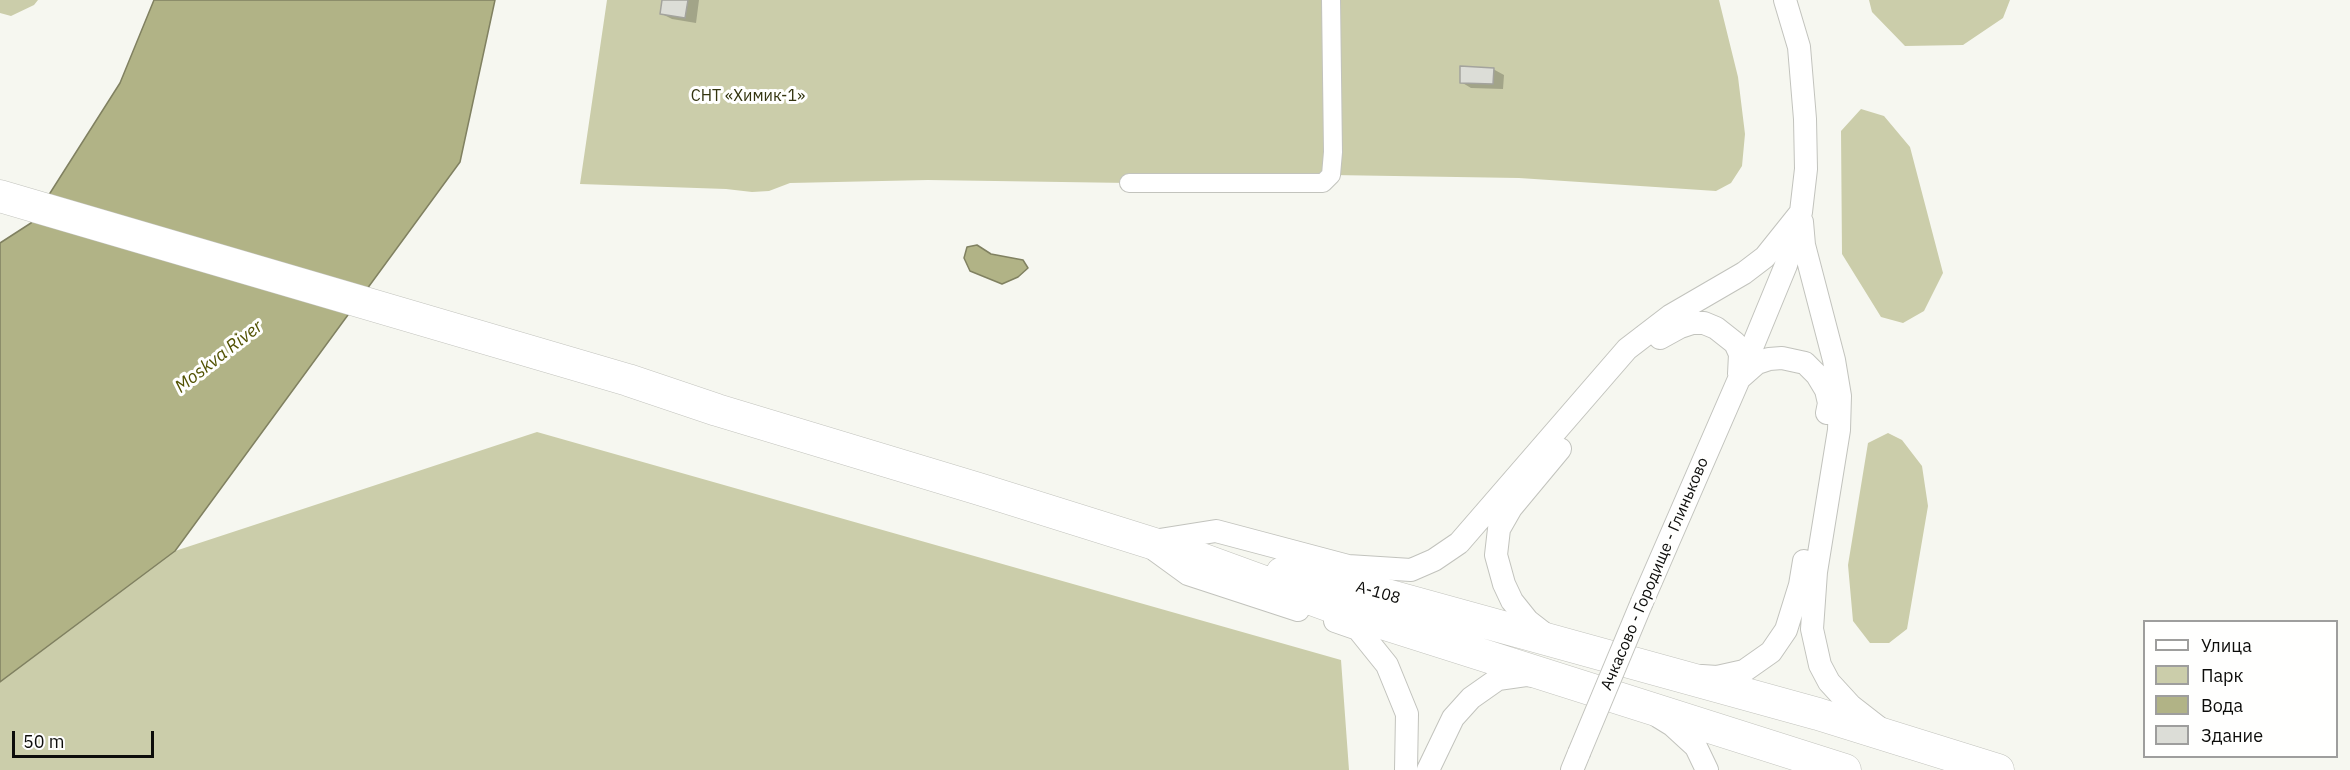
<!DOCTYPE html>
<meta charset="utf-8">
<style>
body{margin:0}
#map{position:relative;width:2350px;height:770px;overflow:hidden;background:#f6f7f0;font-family:"IBM Plex Sans",sans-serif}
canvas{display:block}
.legend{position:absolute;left:2143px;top:620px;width:195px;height:138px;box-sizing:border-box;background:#fffffe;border:2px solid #9e9e9d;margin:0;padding:8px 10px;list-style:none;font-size:18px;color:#0d0d0b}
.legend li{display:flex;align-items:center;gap:12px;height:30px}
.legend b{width:30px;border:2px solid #9e9e9d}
.scale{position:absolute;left:12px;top:731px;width:142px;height:27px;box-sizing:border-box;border:3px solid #0d0d0b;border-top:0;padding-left:8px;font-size:18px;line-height:21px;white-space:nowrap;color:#0d0d0b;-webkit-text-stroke:4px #fffffe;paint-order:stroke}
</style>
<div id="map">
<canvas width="2350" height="770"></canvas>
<ul class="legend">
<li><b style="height:8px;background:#fff"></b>Улица</li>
<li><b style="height:16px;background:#cbcdaa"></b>Парк</li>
<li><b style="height:16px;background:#b1b386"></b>Вода</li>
<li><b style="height:16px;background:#dcddd7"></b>Здание</li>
</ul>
<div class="scale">50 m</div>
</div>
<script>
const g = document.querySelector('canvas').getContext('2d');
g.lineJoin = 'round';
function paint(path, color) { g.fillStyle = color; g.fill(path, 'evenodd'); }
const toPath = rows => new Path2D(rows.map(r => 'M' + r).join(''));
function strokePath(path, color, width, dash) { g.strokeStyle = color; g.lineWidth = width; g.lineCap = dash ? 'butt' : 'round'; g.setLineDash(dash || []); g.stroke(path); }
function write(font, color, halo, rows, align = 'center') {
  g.font = font + ' "IBM Plex Sans",sans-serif'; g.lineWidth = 6; g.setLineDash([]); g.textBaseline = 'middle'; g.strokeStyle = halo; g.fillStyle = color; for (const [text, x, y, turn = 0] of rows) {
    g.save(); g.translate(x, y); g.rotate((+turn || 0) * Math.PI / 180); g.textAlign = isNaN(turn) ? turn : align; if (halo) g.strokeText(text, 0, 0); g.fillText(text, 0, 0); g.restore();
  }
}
paint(toPath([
 [0,0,38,0,34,5,11,16,0,13],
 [607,0,1719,0,1738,77,1745,134,1742,166,1731,183,1716,191,1519,178,1332,175,1129,183,928,180,790,183,769,191,752,192,726,189,580,184],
 [1869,0,2010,0,2003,18,1963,45,1905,46,1872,12],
 [1861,109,1884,116,1910,147,1943,273,1924,311,1903,323,1881,317,1842,254,1841,131],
 [537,432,1341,660,1349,770,0,770,0,682,175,551],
 [1888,433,1902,440,1922,466,1928,506,1907,629,1889,643,1870,643,1853,621,1848,565,1868,443]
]), '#cbcdaa');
const water = toPath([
 [154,0,495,0,460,162,175,551,0,682,0,243,31,223,120,83,154,0],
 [977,245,991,254,1023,260,1028,268,1018,277,1002,284,970,271,964,258,967,247,977,245]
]);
paint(water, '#b1b386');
strokePath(water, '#808161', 1.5);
paint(toPath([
 [664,0,699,0,696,23,672,19,662,14],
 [1493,69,1504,75,1503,89,1471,88,1461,82]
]), '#0003');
const building = toPath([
 [662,0,688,0,685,18,660,14,662,0],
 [1460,66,1494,68,1493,84,1460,83,1460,66]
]);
paint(building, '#dcddd7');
strokePath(building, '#a3a39d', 1.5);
const minor = toPath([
 [1129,183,1323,183,1331,175,1333,152,1331,0]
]);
const tertiary = toPath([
 [1802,222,1804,245,1834,360,1840,396,1839,430,1816,572,1812,629,1820,665,1829,682,1851,706,1878,727],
 [1660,338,1680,327,1692,323,1704,323,1716,328,1735,343,1740,354,1739,374],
 [1740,378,1757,363,1769,359,1782,358,1805,363,1817,375,1826,390,1829,403,1827,413],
 [1153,541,1216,531,1348,566,1411,570,1434,560,1459,543,1627,349,1670,316,1744,273,1765,257,1801,212],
 [1155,550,1188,574,1298,610],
 [1642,602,1739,379,1786,265,1801,212,1806,169,1805,119,1799,47,1785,0],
 [1335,621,1358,629,1387,665,1407,714,1406,770],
 [1546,635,1528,621,1512,601,1504,584,1496,555,1499,529,1511,508,1560,449],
 [1702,676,1717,677,1744,671,1771,652,1786,630,1800,585,1804,561],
 [1659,717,1672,725,1696,747,1707,770],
 [1428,770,1453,718,1471,698,1498,679,1526,675,1535,676],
 [1572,770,1579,753]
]);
const trunk = toPath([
 [0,196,628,380,717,410,979,489,1196,557,1344,611,1845,770],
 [1282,573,1350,585,1818,714,1998,770]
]);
strokePath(minor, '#c2c3bd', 20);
strokePath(tertiary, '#c2c3bd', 24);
strokePath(trunk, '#c2c3bd', 33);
strokePath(minor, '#fff', 18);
strokePath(tertiary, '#fff', 22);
strokePath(trunk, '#fff', 32);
const tertiaryBridge = toPath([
 [1579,753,1642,602]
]);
strokePath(tertiaryBridge, '#c2c3bd', 24, []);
strokePath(tertiaryBridge, '#fff', 22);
write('16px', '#33340f', '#fffffe', [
 ["СНТ «Химик-1»",748,96]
]);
write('16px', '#0d0d0b', '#fffffe', [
 ["Ачкасово - Городище - Глиньково",1655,574,-67],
 ["А-108",1378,593,16]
]);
write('italic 18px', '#525203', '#fffffe', [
 ["Moskva River",219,357,-38]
]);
</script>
